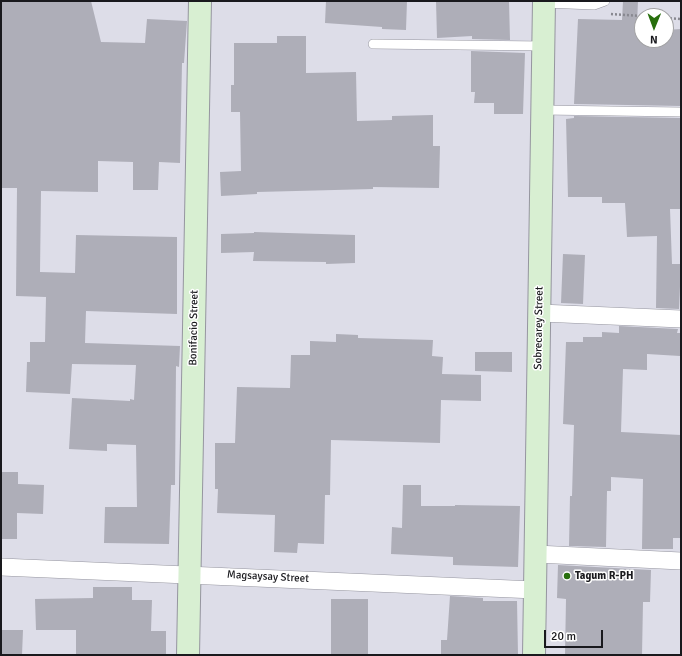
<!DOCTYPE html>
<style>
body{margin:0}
#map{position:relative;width:682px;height:656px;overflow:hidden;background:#dddde8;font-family:Signika,sans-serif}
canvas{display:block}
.frame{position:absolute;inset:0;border:2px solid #19191d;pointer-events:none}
.north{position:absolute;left:634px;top:8px;width:40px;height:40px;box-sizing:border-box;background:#fff;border:1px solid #a3a3a5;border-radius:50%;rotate:181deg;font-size:11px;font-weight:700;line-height:16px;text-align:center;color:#19191d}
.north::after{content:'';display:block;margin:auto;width:14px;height:18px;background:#286f0d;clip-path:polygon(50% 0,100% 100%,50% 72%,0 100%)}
.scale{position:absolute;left:544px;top:630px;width:59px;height:18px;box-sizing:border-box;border:2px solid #19191d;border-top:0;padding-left:5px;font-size:12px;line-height:14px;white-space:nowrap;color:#19191d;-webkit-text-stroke:3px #fff;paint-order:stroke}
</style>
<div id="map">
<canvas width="682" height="656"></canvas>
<div class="frame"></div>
<div class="north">N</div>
<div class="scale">20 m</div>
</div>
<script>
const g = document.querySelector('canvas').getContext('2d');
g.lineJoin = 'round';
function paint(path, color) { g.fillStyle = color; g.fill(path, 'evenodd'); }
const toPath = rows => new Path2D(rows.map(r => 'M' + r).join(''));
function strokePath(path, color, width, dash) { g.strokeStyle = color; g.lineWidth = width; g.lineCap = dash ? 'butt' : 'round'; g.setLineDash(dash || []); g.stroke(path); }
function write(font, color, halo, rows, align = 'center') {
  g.font = font + ' Signika,sans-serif'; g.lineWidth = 3; g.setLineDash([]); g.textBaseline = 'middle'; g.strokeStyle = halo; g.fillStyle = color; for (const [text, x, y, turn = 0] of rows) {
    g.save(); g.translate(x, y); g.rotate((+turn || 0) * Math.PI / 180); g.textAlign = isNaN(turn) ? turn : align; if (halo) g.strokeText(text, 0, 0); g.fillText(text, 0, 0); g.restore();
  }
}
paint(toPath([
 [1,1,91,1,101,42,145,43,147,19,187,21,184,63,182,63,180,163,159,162,158,190,133,190,133,162,98,161,98,192,41,191,40,272,75,273,76,235,177,237,177,314,86,311,85,343,180,346,179,367,176,366,175,485,171,485,169,544,104,543,105,507,137,507,136,445,107,444,107,451,69,449,72,398,130,401,130,399,134,400,136,365,72,364,70,394,26,392,27,362,30,362,30,342,45,342,46,297,16,296,17,188,1,188],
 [326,1,407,1,406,30,382,29,382,27,325,23],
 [436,1,509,1,510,40,472,39,472,36,437,38],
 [623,1,638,1,637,24,642,25,642,40,666,40,666,30,681,29,681,106,574,104,578,19,622,20],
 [277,36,306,36,306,73,356,72,357,121,392,120,392,116,433,115,433,146,440,146,439,188,373,187,373,189,257,192,257,194,221,196,220,172,241,171,240,112,231,112,231,85,234,85,234,43,277,43],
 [471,51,525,53,523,114,494,114,494,103,474,103,475,92,471,92],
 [574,116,681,118,681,209,670,209,672,264,681,264,679,309,656,308,657,236,627,237,625,203,602,203,602,197,568,197,566,119,574,118],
 [254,232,355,235,355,263,326,264,326,262,253,261,254,252,221,253,221,234,254,233],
 [563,254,585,255,583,304,561,303],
 [619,326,678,329,677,333,681,333,680,356,647,354,647,370,623,369,621,432,681,435,681,538,673,538,673,549,642,549,643,479,611,477,611,491,607,491,606,547,569,546,570,496,572,496,574,425,563,424,566,342,583,342,583,337,602,337,602,332,619,333],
 [336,334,358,335,358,338,433,340,432,356,443,357,442,374,481,375,481,401,441,400,440,443,331,440,330,495,325,495,324,544,298,543,297,553,274,552,275,515,217,513,218,489,215,489,215,443,235,443,237,387,290,388,291,355,310,355,310,341,336,342],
 [475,352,512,352,512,372,475,371],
 [1,472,18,472,18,484,44,485,43,514,17,513,17,539,1,539],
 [403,485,421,485,421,506,455,506,455,505,520,506,518,567,453,565,453,557,391,554,392,527,402,528],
 [558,565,651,570,650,602,643,602,642,655,565,655,566,599,557,598],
 [93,587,132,587,132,600,152,600,151,631,166,631,166,655,76,655,76,630,36,630,35,599,93,598],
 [450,596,483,598,483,601,517,601,518,655,441,655,441,640,447,640],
 [331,599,368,599,368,655,331,655],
 [1,630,23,630,22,655,1,655]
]), '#aeaeb8');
const lane = toPath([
 [544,3,594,5,605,1],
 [373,44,544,46],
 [543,110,681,112]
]);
const street = toPath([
 [540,313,681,319],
 [536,554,681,561],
 [1,567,535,590]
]);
const secondary = toPath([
 [188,655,200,1],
 [534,655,544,1]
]);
strokePath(lane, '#95959f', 10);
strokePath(street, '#95959f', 18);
strokePath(secondary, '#95959f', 24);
strokePath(toPath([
 [611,14,642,16],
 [666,18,681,19]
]), '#888890', 2.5, [2, 2]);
strokePath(lane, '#fff', 9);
strokePath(street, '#fff', 17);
strokePath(secondary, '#d8efd2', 22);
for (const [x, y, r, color] of [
 [567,576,4,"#286f0d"]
]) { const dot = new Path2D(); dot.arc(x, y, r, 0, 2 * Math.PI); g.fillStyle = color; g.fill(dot); strokePath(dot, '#fff', 1.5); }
write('11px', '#19191d', '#fff', [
 ["Bonifacio Street",194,328,-89],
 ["Sobrecarey Street",539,328,-89],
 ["Magsaysay Street",268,577,3]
]);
write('bold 11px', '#19191d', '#fff', [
 ["Tagum R-PH",575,576]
], 'left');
</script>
